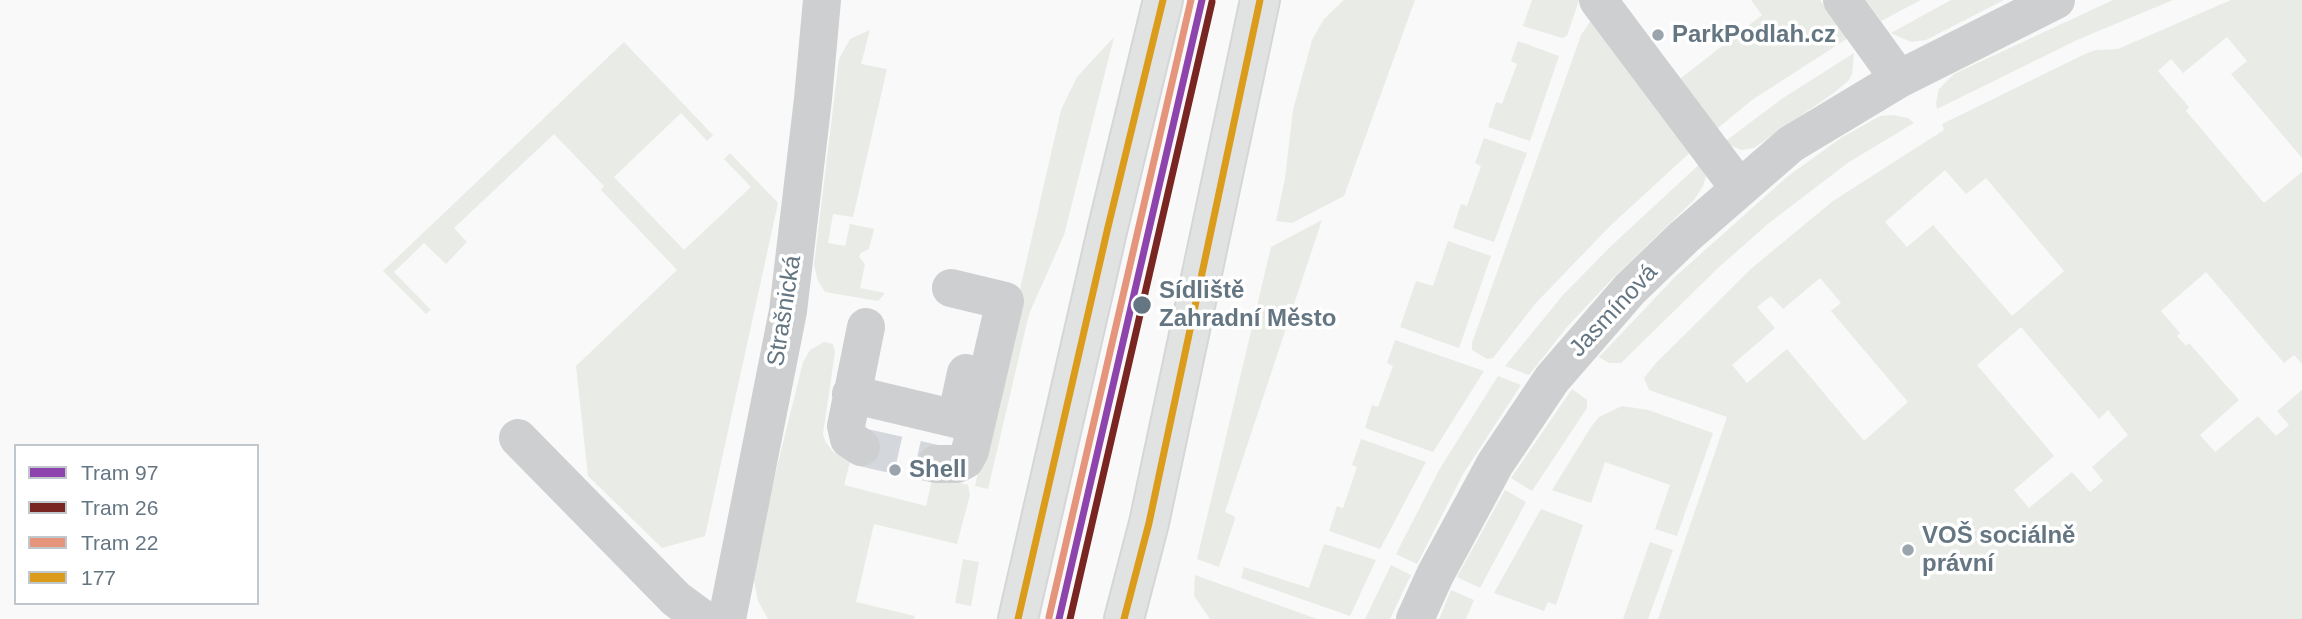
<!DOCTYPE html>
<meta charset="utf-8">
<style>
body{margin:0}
#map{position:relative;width:2302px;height:619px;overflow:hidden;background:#f9f9f9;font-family:Arial,sans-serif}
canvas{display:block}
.legend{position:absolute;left:14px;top:444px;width:245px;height:161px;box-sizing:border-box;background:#fff;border:2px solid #c1c8cd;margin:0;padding:9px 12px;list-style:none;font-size:21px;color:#657683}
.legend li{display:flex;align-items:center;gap:14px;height:35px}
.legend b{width:35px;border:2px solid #c1c8cd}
</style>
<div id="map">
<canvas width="2302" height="619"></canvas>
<ul class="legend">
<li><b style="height:9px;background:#8e44ad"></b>Tram 97</li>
<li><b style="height:9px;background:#792522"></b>Tram 26</li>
<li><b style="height:9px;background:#e5957c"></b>Tram 22</li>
<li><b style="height:9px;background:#da9c1a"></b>177</li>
</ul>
</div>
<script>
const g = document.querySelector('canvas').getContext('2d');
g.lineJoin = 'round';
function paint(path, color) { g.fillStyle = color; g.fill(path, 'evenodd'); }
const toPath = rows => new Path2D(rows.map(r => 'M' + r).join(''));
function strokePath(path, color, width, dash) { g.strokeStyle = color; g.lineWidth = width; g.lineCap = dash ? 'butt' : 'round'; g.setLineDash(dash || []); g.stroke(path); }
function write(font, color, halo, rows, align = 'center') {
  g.font = font + ' Arial,sans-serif'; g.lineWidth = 7; g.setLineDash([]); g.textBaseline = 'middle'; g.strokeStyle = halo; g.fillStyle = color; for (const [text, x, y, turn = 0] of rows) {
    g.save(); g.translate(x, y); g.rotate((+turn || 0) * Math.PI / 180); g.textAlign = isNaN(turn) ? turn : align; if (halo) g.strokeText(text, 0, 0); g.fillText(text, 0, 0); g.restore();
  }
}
paint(toPath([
 [1344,0,1415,0,1344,196,1292,223,1276,221,1285,178,1293,110,1312,40,1324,19],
 [1532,0,1579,0,1567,36,1562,38,1523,26],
 [1751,0,1820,0,1848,38,1752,100,1712,133,1672,85,1762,15],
 [1866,0,1921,0,1881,21],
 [1951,0,2004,0,1926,40,1911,42,1891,33],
 [2113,0,2173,0,2077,40,1937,109,1936,103,1939,89,1954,74],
 [2231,0,2302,0,2302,158,2231,74,2247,61,2227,37,2183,73,2171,59,2158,71,2189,107,2186,111,2264,203,2302,172,2302,364,2294,355,2284,363,2206,272,2161,311,2180,333,2177,336,2186,346,2189,343,2239,400,2200,435,2215,452,2258,416,2276,436,2289,425,2277,411,2302,390,2302,619,1658,619,1727,417,1649,390,1644,378,1656,363,1752,268,1833,201,1944,130,1942,124,2085,54,2096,50,2118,49],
 [1945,170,1966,194,1986,178,2064,271,2012,316,1933,225,1907,247,1885,222],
 [1820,278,1841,303,1831,311,1908,402,1864,441,1787,349,1747,383,1732,365,1775,328,1757,307,1771,296,1783,309],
 [2021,327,2099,419,2108,410,2128,435,2092,467,2103,481,2090,492,2072,472,2029,508,2014,490,2054,456,1977,365],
 [1596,13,1695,148,1610,226,1535,304,1493,358,1487,359,1472,350,1472,343,1581,35],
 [870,30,861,64,887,69,853,217,833,214,828,243,845,246,850,224,874,229,869,249,861,253,859,257,865,264,860,288,885,293,878,301,825,292,818,281,814,265,839,59,850,39],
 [1114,37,1064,235,1029,314,988,489,975,486,1061,110,1077,77],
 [1518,41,1559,56,1530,141,1488,127,1496,102,1502,104,1517,64,1511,61],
 [624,42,713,135,707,141,681,113,614,177,684,250,751,187,724,159,730,153,778,203,705,536,662,548,588,476,576,366,677,270,601,190,604,186,554,134,454,228,467,242,446,264,424,243,394,272,431,310,426,314,383,271],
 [1854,53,1852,74,1848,81,1835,92,1754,148,1742,150,1723,143,1783,98],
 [1893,115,1908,118,1914,123,1849,162,1769,223,1718,268,1621,363,1609,363,1599,357,1676,276,1788,176,1841,138,1880,116],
 [1484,138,1527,153,1494,242,1453,228,1461,204,1467,206,1481,166,1475,163],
 [1704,160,1706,176,1703,186,1694,200,1611,280,1567,327,1529,375,1505,366,1563,295,1611,246],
 [1322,220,1225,512,1234,516,1235,519,1219,567,1197,559,1271,247],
 [1448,241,1491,256,1459,348,1400,327,1416,281,1433,286],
 [1395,340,1484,371,1433,452,1365,428,1372,405,1378,407,1393,366,1387,363],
 [824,342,833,344,835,352,823,434,825,441,833,452,851,458,844,485,926,506,933,476,968,485,970,495,957,544,874,524,856,602,915,616,914,619,768,619,758,601,754,580,763,524,803,362,810,350],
 [1498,376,1521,385,1463,474,1417,564,1396,554,1439,470],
 [1572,389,1587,400,1587,408,1532,491,1511,478],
 [1622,406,1648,410,1713,433,1677,536,1655,529,1670,485,1605,462,1591,503,1552,490,1591,427,1599,417],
 [1361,439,1426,462,1380,549,1329,531,1337,506,1343,508,1357,467,1352,465],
 [1505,490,1526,502,1480,588,1457,577],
 [1541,509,1583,525,1556,605,1548,602,1544,611,1494,593],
 [1650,542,1673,550,1648,619,1623,619],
 [1324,544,1376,560,1350,616,1241,578,1244,567,1309,588],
 [963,559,979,562,971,606,955,603],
 [1391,565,1411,575,1390,619,1365,619],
 [1195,575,1317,619,1210,619,1194,596],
 [1451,590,1474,600,1466,619,1439,619]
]), '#e8ebe6');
strokePath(toPath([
 [861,447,936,464]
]), '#d4d8dc', 38, [38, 19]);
const major = toPath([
 [1018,619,1108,227,1163,0],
 [1124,619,1149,523,1260,0]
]);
strokePath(major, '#d5d6d7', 42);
strokePath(toPath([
 [1598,0,1739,188],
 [1842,0,1899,79],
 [851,394,956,419,966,373],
 [518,438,676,599,703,619],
 [861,447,849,439,846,426,866,327],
 [936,464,957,464,965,460,970,451,1005,301,951,288],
 [727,619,788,311,813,99,822,0],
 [1415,619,1435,575,1495,464,1552,379,1630,289,1684,237,1791,144,1899,79,2056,0]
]), '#cecfd0', 38);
strokePath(major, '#e1e2e2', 38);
strokePath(toPath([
 [1018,619,1108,227,1163,0],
 [1124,619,1149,523,1260,0]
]), '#da9c1a', 7);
strokePath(toPath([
 [1059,619,1202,0]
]), '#8e44ad', 7);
strokePath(toPath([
 [1070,619,1212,2]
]), '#792522', 7);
strokePath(toPath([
 [1049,617,1191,0]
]), '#e5957c', 7);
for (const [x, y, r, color] of [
 [1658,35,7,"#99a4ac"],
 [1142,305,10,"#657683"],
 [895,470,7,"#99a4ac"],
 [1908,550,7,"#99a4ac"]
]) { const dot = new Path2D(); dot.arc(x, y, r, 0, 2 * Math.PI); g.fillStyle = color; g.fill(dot); strokePath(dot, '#fff', 2.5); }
write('bold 24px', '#657683', '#fff', [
 ["ParkPodlah.cz",1672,35],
 ["Shell",909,470],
 ["VOŠ sociálně",1922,536],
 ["právní",1922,564]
], 'left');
write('bold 24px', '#657683', '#fff', [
 ["Sídliště",1159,291],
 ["Zahradní Město",1159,319]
], 'left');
write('24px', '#657683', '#fff', [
 ["Strašnická",785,311,-81],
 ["Jasmínová",1614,311,-47]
]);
</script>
